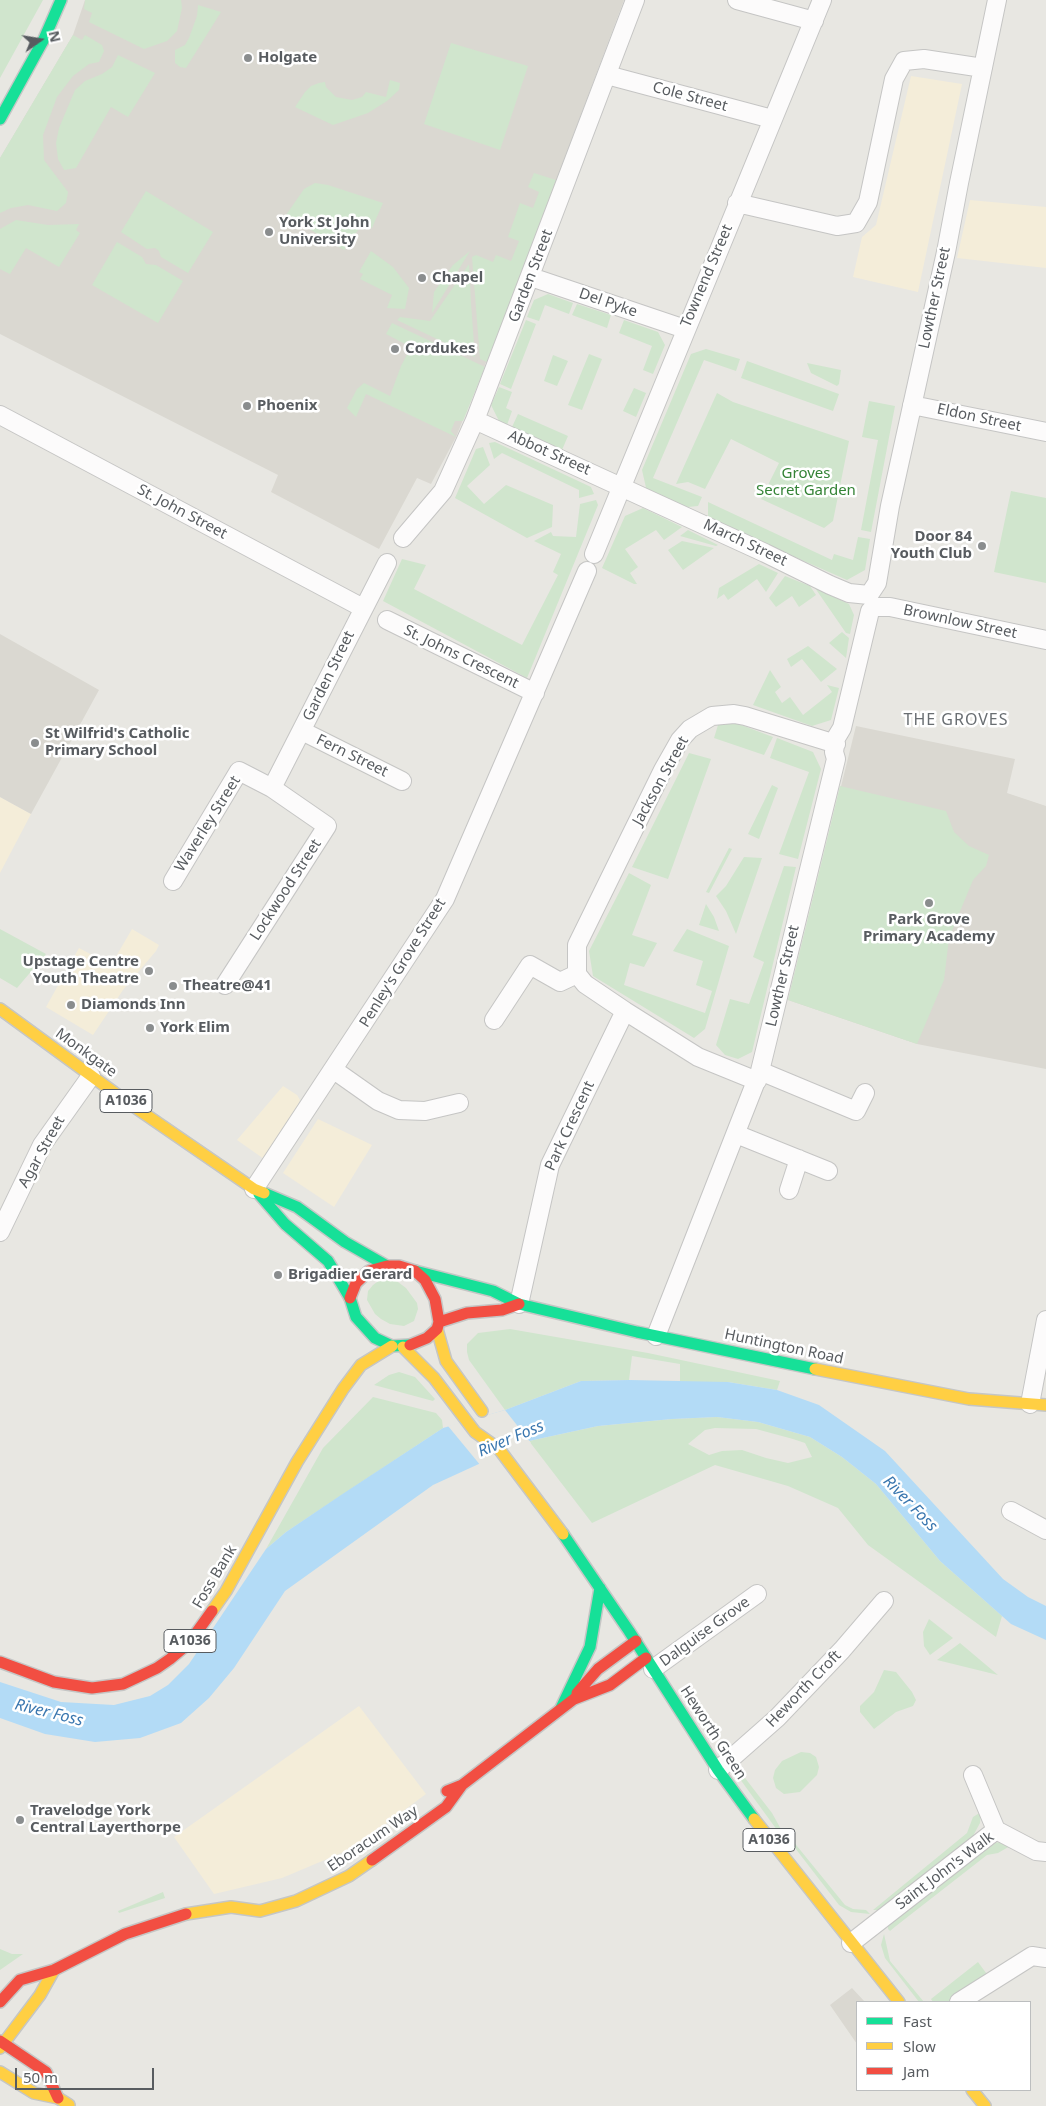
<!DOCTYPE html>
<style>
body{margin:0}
#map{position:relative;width:1046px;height:2106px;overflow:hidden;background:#e8e7e2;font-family:"Noto Sans",sans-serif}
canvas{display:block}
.legend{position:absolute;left:856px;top:2001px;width:175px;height:90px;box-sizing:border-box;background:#fff;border:1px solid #bcbebf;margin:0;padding:6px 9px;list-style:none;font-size:15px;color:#585c60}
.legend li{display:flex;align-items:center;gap:10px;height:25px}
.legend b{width:25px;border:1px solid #bcbebf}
.north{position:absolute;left:15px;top:15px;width:50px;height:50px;-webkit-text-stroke:4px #fff;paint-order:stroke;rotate:77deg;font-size:14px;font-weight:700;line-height:20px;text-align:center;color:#585c60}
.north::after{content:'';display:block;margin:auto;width:18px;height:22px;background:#585c60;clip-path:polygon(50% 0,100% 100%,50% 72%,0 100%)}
.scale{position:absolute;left:15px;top:2068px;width:139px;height:22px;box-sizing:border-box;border:2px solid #585c60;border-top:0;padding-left:6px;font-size:15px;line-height:18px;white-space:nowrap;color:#585c60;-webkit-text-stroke:4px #fff;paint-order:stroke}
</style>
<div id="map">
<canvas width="1046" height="2106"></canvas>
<ul class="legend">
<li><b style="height:6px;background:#16e098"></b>Fast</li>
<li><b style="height:6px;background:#ffcf43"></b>Slow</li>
<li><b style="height:6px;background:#f24e42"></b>Jam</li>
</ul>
<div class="north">N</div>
<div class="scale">50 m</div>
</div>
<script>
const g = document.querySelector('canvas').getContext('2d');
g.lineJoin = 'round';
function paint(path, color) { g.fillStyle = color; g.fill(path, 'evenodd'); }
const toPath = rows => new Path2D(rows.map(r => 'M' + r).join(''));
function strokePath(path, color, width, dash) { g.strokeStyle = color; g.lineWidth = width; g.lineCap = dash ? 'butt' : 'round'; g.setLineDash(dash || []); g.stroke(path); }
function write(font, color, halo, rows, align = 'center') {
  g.font = font + ' "Noto Sans",sans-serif'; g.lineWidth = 5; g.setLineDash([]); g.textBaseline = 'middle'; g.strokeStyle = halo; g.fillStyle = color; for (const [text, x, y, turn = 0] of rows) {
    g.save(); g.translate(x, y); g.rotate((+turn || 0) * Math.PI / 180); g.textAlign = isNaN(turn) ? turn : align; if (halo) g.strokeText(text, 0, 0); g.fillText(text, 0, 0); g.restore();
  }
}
paint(toPath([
 [911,76,962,84,918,292,853,277,862,237,876,225],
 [970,200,1046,207,1046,268,957,258],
 [0,797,31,814,0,873],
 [132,929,159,945,156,951,123,990,93,1035,46,1007,79,948,111,965],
 [283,1086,297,1095,300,1100,292,1119,264,1159,237,1140],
 [318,1119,372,1145,334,1207,283,1173],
 [359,1706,426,1794,353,1848,282,1878,214,1894,174,1837]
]), '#f4edd9');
paint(toPath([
 [85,0,624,0,518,283,456,437,431,484,417,478,379,549,271,492,278,475,0,334,0,158,73,35],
 [0,634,99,690,31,814,0,797],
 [856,726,1015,759,1007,793,1046,806,1046,1069,917,1044,788,1000],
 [852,1988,865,2002,857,2002,857,2044,830,2005]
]), '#dad8d1');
paint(toPath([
 [0,0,43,0,0,78],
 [85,0,181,0,182,8,177,31,167,41,144,49,89,22,92,13,84,9],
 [198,5,221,12,186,68,180,67,175,63,175,50,185,45,189,38,197,16],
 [73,35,82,40,85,35,102,45,104,51,99,62,89,64,73,76,57,97,43,135,44,160,68,192,66,203,57,211,28,205,11,208,0,213,0,158],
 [451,43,528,66,500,150,424,124],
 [118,55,155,73,128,117,111,107,76,168,64,170,58,159,56,143,59,128,75,90,85,81,102,74,112,67],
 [390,80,400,83,399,90,387,101,368,113,333,125,295,107,305,92,311,86,319,83,325,82,326,87,336,97,352,100,362,97,366,92,386,97],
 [534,173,556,180,487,362,480,359,472,257,476,255,493,262,496,255,511,261,519,241,508,237,520,203,533,208,539,192,528,187],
 [315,183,328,185,383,203,372,228,363,223,344,250,286,215,304,189],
 [146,191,213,232,188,273,161,257,159,251,155,248,147,249,121,232],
 [16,220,48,225,79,224,76,230,80,233,59,267,26,248,10,274,0,269,0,229],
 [117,242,142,257,146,264,156,265,183,281,158,323,92,285],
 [371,251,393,267,409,288,405,309,387,308,392,295,360,279,363,274,359,272],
 [470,251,432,313,434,292,453,265],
 [469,264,471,303,475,357,397,320,400,317,430,321],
 [548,294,573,303,569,314,545,305,539,321,527,317,534,300],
 [577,304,611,315,607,328,572,315],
 [526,320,536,324,511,389,500,384],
 [624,320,658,332,665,345,653,374,643,370,652,346,619,333],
 [392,323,485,367,463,421,455,421,451,431,456,437,366,394,356,417,347,408,357,389,364,383,390,396,401,366,411,347,386,334],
 [706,349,740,359,736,371,704,360,653,478,702,497,698,506,688,507,647,492,642,470,691,354],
 [589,354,602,359,582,410,568,405],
 [553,355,568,361,557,386,544,381],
 [747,361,839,394,833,411,741,378],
 [807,363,841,370,839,384,837,386,811,373],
 [499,387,512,392,506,408,512,411,507,425,499,421,491,405],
 [634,388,646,393,636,417,623,411],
 [717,393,733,402,849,441,833,521,824,528,761,499,779,463,731,439,705,489,688,482,676,484],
 [869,401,895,406,871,532,861,530,878,440,862,437],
 [518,414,568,436,562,450,512,427],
 [495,442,591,487,594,494,579,498,579,490,502,453,494,459,489,443],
 [483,447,490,465,467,486,484,504,506,485,553,505,552,527,527,538,455,498,476,449],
 [1011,491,1046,498,1046,583,994,572],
 [596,500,598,505,527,678,383,601,402,559,426,565,414,589,522,645,558,575,553,572,561,554,534,541,551,532,553,536,576,537,580,504],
 [708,502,832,560,834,554,853,560,858,537,870,539,865,570,847,580,713,521,708,516],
 [643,508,682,527,664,540,656,530,625,549,638,567,630,573,637,584,634,584,602,568,625,516],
 [688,530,718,545,716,546,680,536],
 [682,541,714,548,683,570,668,550],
 [759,564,778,573,766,592,757,579,728,600,724,594,717,599,719,588],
 [785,576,810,586,816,595,799,607,792,596,776,607,769,598],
 [815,588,849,604,854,615,850,634,846,633],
 [842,632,849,638,846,658,829,643],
 [808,646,837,669,821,682,802,659,791,667,787,659],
 [770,670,781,687,775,692,782,703,790,697,803,715,832,692,827,685,839,688,831,720,812,726,753,705],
 [736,723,773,737,764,755,714,738,718,725],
 [777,738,813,752,821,769,798,859,779,854,809,772,770,758],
 [689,753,711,759,668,879,632,867],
 [772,785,778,788,759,839,748,834],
 [840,786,946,811,954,832,969,846,989,855,986,866,973,880,949,938,944,980,917,1044,788,1000],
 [729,848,732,849,709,893,706,892],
 [744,857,762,858,736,934,726,911,716,896,726,886],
 [784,866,796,867,752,1052,738,1059,725,1055,716,1045,730,999,749,1004,764,962,753,957],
 [629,873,651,885,632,935,657,943,644,967,630,963,624,985,705,1013,712,991,696,985,703,961,673,951,687,929,729,946,705,1029,694,1038,593,976,589,951],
 [706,904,714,917,719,931,699,925],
 [0,929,46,954,17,988,0,978],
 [389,1279,398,1282,406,1288,417,1303,418,1309,414,1321,404,1326,390,1324,381,1319,375,1314,367,1300,368,1291,373,1285,380,1280],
 [510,1329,648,1353,780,1381,777,1390,728,1382,680,1382,680,1364,632,1356,629,1380,581,1381,505,1410,469,1360,467,1352,467,1344,478,1333],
 [399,1372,415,1377,435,1399,433,1401,374,1385,389,1375],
 [373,1397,436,1413,442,1420,443,1428,286,1532,266,1549,323,1448],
 [717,1417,758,1422,810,1437,842,1457,876,1484,940,1561,1002,1616,996,1637,868,1545,838,1508,788,1486,715,1465,592,1523,529,1441,598,1426,672,1419],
 [715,1428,756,1429,793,1439,805,1443,812,1457,788,1463,766,1458,742,1450,722,1451,709,1455,688,1444,705,1430],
 [929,1619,953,1638,930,1655,924,1646,923,1632],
 [960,1643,998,1675,937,1660],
 [884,1670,896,1672,912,1692,916,1700,913,1706,896,1712,874,1729,860,1712,860,1706,874,1692],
 [801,1752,810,1753,816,1757,819,1767,817,1775,800,1792,784,1794,776,1788,773,1778,775,1770,782,1761],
 [732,1761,772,1813,782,1831,777,1830,729,1764],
 [981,1812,980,1823,973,1836,880,1910,873,1910,967,1833,973,1817],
 [785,1835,788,1835,845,1905,853,1909,866,1910,870,1914,851,1912,839,1905],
 [1000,1842,1010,1846,998,1853,987,1855,896,1926,890,1931,888,1929,888,1924,993,1843],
 [163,1892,165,1898,119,1913,118,1911],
 [884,1934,890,1961,924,2002,919,2002,885,1958,881,1945],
 [0,1949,12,1954,23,1954,0,1970],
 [978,1962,989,1977,948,2002,933,2002,931,1999]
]), '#d0e5cd');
paint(toPath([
 [629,1380,728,1382,777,1390,819,1405,885,1451,1003,1579,1028,1597,1046,1606,1046,1640,1011,1624,940,1561,876,1484,842,1457,810,1437,758,1422,717,1417,672,1419,598,1426,529,1441,433,1485,285,1591,234,1668,209,1698,181,1723,140,1738,95,1742,45,1734,0,1718,0,1682,61,1702,114,1705,150,1696,168,1685,189,1664,266,1549,286,1532,341,1495,443,1428,505,1410,581,1381]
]), '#b3dbf6');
paint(toPath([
 [505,1410,531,1443,481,1466,448,1426]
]), '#e8e7e2');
const street = toPath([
 [737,0,814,21],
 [607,75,772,119],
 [737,203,837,226,856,223,868,202,894,79,904,61,924,59,983,68],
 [531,277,685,329],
 [912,405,1046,432],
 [0,415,363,608],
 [475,420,765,553,830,585,849,593,869,595,877,583,890,506,946,252,959,183,997,0],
 [403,538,443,491,475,420,635,0],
 [594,554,822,0],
 [387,620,535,693],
 [302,731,402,781],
 [272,788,387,563],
 [173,881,239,771,272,788,327,826,225,985],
 [577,974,577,945,663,770,680,740,690,729,712,716,734,714,745,716,836,744],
 [577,974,585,984,625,1011,698,1057,757,1081],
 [494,1020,530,965,560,982,577,974],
 [334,1070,378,1101,399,1110,425,1111,459,1103],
 [760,1071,856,1111,865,1093],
 [736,1134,828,1171],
 [254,1189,445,899,587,571],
 [789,1190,799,1159],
 [0,1232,42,1145,91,1076],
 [519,1304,550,1165,625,1011],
 [656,1336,760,1071,836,759,834,752,836,738,842,728,870,611,875,607,890,607,1046,640],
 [1030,1404,1046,1320],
 [1011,1511,1046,1530],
 [653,1669,757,1594],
 [718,1770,777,1718,842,1650,884,1601],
 [973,1775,996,1830],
 [851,1943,996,1830,1036,1851,1046,1852],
 [959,2002,1032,1956,1046,1958]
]);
const fast = toPath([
 [0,119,44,39,61,0],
 [264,1193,297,1207,345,1242,387,1266],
 [259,1194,285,1224,328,1261,350,1298,356,1317,375,1338,392,1346,410,1345],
 [415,1271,493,1291,519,1304,637,1332,815,1369],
 [563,1534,629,1631,718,1770,754,1819],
 [561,1708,590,1647,600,1588]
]);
const slow = toPath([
 [0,1009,123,1099,254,1189,264,1193],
 [437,1329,446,1361,482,1411],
 [403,1347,434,1378,475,1432,499,1449,563,1534],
 [815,1369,969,1399,1046,1405],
 [212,1611,226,1591,297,1462,343,1389,361,1365,392,1346],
 [754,1819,899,2002],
 [186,1914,231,1907,260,1911,296,1901,349,1876,372,1860],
 [0,2048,40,1995,54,1970],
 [0,2072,34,2093,58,2098,69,2105],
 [972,2090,985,2106]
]);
const jam = toPath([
 [350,1298,356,1283,369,1271,387,1266,399,1266,415,1271,425,1280,435,1299,439,1322,437,1329,427,1338,410,1345],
 [439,1322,467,1313,502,1310,519,1304],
 [0,1662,54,1682,92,1688,123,1684,157,1668,170,1659,189,1643,212,1611],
 [577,1693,598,1669,636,1641],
 [447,1791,462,1785,574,1699,610,1685,646,1658],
 [372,1860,446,1807,462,1785],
 [0,2002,20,1980,54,1970,125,1934,186,1914],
 [0,2041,46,2072,58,2098]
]);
strokePath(street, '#c5c5c4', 20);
strokePath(fast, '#c5c6c5', 14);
strokePath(slow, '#c5c6c5', 14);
strokePath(jam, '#c5c6c5', 14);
strokePath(street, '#fcfbfb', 18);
strokePath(fast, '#16e098', 11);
strokePath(slow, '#ffcf43', 11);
strokePath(jam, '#f24e42', 11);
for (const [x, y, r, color] of [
 [248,58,5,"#8a8d8e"],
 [269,232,5,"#8a8d8e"],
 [422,278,5,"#8a8d8e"],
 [395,349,5,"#8a8d8e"],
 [247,406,5,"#8a8d8e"],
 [982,546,5,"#8a8d8e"],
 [35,743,5,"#8a8d8e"],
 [929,903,5,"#8a8d8e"],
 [149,971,5,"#8a8d8e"],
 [173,986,5,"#8a8d8e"],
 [71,1005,5,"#8a8d8e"],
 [150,1028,5,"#8a8d8e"],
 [278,1275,5,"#8a8d8e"],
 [20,1820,5,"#8a8d8e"]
]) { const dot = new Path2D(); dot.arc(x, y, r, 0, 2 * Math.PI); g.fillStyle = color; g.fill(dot); strokePath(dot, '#fff', 2); }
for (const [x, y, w] of [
 [126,1101,52],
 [190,1641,52],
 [769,1840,52]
]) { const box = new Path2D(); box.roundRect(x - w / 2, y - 11.5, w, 23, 4); g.fillStyle = '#fff'; g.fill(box); strokePath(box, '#585c60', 1); }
write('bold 14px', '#585c60', null, [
 ["A1036",126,1101],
 ["A1036",190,1641],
 ["A1036",769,1840]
]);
write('bold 15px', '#585c60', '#fff', [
 ["Holgate",258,58],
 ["York St John",279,223],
 ["University",279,240],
 ["Chapel",432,278],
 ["Cordukes",405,349],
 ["Phoenix",257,406],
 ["Door 84",972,537,"right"],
 ["Youth Club",972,554,"right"],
 ["St Wilfrid's Catholic",45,734],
 ["Primary School",45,751],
 ["Park Grove",929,920,"center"],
 ["Primary Academy",929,937,"center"],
 ["Upstage Centre",139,962,"right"],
 ["Youth Theatre",139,979,"right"],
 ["Theatre@41",183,986],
 ["Diamonds Inn",81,1005],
 ["York Elim",160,1028],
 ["Brigadier Gerard",288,1275],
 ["Travelodge York",30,1811],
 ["Central Layerthorpe",30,1828]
], 'left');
write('15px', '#585c60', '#fff', [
 ["Cole Street",690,97,15],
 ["Garden Street",531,276,-69],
 ["Townend Street",707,276,-67],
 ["Lowther Street",935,298,-78],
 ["Del Pyke",608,303,19],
 ["Eldon Street",979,418,12],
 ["Abbot Street",549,453,24],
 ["St. John Street",182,512,28],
 ["March Street",745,543,25],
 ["Brownlow Street",960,622,12],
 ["St. Johns Crescent",461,657,26],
 ["Garden Street",329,676,-64],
 ["Fern Street",352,756,26],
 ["Jackson Street",661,781,-61],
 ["Waverley Street",208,824,-58],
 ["Lockwood Street",286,890,-57],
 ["Penley's Grove Street",403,963,-58],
 ["Lowther Street",783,976,-77],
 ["Monkgate",86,1053,36],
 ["Park Crescent",570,1126,-65],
 ["Agar Street",42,1152,-61],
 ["Huntington Road",784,1347,12],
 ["Foss Bank",215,1577,-59],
 ["Dalguise Grove",705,1632,-36],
 ["Heworth Croft",804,1689,-46],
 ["Heworth Green",713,1733,57],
 ["Eboracum Way",373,1839,-34],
 ["Saint John's Walk",945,1871,-37]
]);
write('15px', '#348336', '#fff', [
 ["Groves",806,474],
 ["Secret Garden",806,491]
]);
g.letterSpacing = '1px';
write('16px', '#696e72', '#fff', [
 ["THE GROVES",956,720]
]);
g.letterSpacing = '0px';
write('italic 16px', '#3a77af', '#fff', [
 ["River Foss",511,1439,-23],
 ["River Foss",910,1504,46],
 ["River Foss",49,1713,14]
]);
</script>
